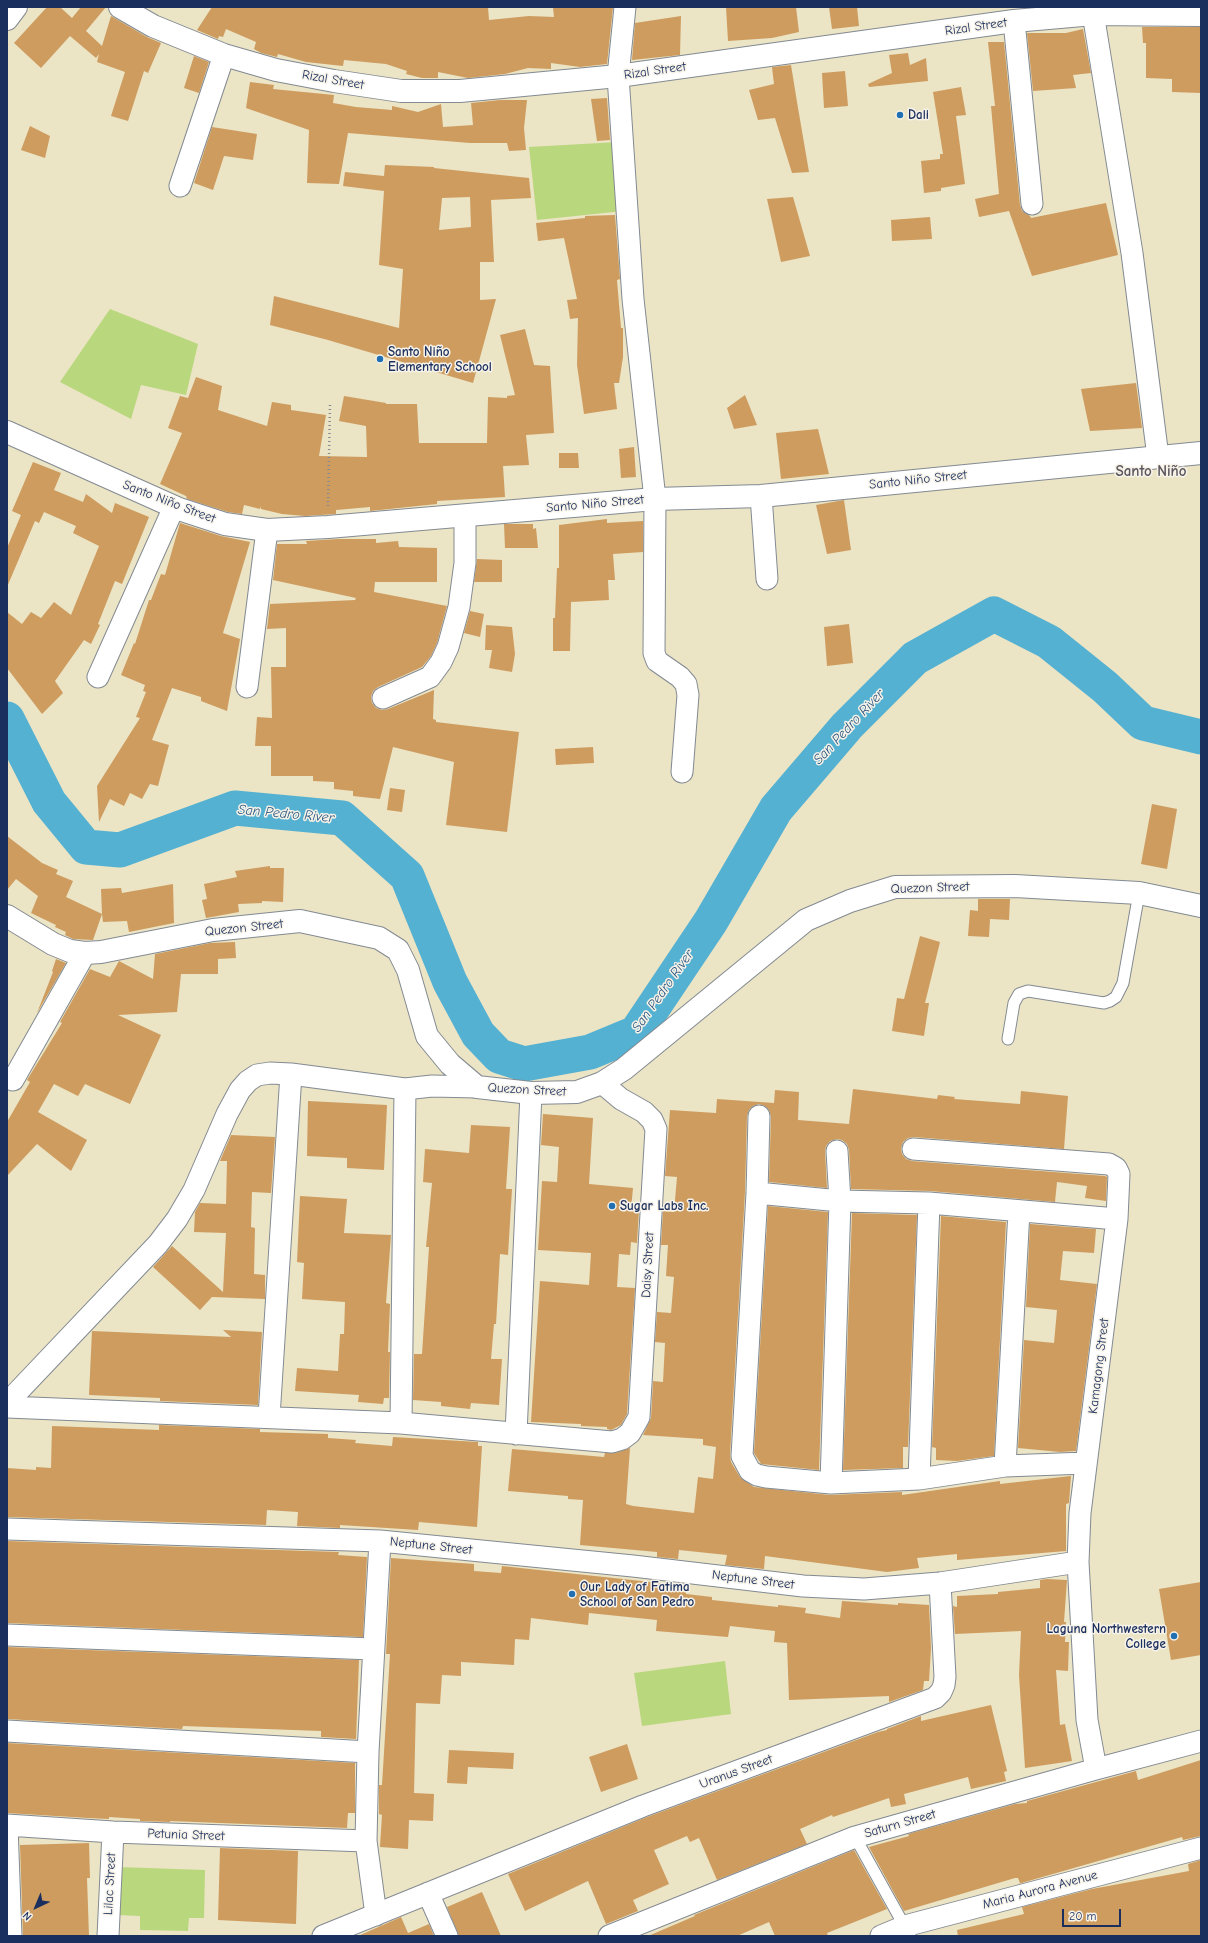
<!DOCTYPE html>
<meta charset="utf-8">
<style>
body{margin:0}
#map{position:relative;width:1208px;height:1943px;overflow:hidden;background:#ebe4c5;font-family:"Comic Neue",sans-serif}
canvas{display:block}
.frame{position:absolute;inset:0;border:8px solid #1b2f5e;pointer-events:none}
.north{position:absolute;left:16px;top:1887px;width:40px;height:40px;-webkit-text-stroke:3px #f7f3e8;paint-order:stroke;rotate:224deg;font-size:11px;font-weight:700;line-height:16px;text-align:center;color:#1b2f5e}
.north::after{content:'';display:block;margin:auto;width:14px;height:18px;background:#1b2f5e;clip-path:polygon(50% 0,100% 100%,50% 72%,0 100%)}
.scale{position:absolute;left:1062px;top:1909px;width:59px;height:18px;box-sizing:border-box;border:2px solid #1b2f5e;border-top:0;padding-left:5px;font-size:12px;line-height:14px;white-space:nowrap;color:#1b2f5e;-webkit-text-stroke:3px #f7f3e8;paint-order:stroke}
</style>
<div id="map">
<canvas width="1208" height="1943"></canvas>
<div class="frame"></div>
<div class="north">N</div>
<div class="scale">20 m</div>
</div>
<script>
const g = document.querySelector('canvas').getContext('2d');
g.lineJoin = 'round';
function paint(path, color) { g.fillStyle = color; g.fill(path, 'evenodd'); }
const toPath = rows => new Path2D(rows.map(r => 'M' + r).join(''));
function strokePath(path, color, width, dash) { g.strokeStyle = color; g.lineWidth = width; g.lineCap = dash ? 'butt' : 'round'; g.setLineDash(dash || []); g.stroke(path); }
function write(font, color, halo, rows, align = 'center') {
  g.font = font + ' "Comic Neue",sans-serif'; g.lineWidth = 3; g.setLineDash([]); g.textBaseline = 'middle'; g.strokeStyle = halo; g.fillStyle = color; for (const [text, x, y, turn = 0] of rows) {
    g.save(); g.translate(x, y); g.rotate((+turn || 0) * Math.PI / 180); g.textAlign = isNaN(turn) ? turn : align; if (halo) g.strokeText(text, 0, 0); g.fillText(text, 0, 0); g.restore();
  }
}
paint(toPath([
 [618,142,623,211,537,220,529,147],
 [110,309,198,344,186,395,141,385,131,419,60,382],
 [725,1661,731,1714,642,1726,634,1673],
 [118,1867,205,1870,204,1918,189,1918,188,1931,140,1930,140,1916,117,1915]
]), '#b9d77d');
strokePath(toPath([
 [7,719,49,802,86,847,120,850,235,808,342,818,407,876,450,982,478,1034,499,1056,524,1064,590,1052,636,1033,711,921,776,809,847,726,915,658,994,614,1049,642,1105,687,1143,723,1201,737]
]), '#54b1d2', 35);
paint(toPath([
 [47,7,60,7,72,18,81,7,106,7,86,31,102,46,111,16,147,37,161,43,148,73,144,71,128,121,111,116,125,72,97,62,99,54,96,58,70,36,41,68,14,43],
 [212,7,488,7,489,20,529,16,554,17,553,7,613,7,607,64,580,67,551,63,551,69,528,68,505,74,468,78,438,72,438,78,422,78,406,74,407,71,386,64,344,60,343,66,306,62,278,54,277,57,261,53,254,49,256,42,226,29,223,37,219,36,218,39,197,30],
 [726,7,796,7,799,32,772,38,728,41],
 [829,7,857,7,859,26,832,29],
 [681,16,680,55,632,60,635,23],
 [1142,27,1201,27,1201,93,1172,92,1172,79,1146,78,1146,43,1143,43],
 [1083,29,1091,73,1073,75,1076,88,1033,91,1027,33,1066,33],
 [988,42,1004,42,1020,205,1022,211,1030,216,1031,218,1106,203,1118,255,1032,276,1009,211,979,217,975,199,999,194,991,106,995,106],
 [908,53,910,65,926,58,928,81,869,87,868,84,892,73,889,55],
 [194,56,209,62,199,93,184,88],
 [791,65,797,102,809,172,792,173,775,118,758,120,749,90,774,84,772,67],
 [845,71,848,106,824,108,822,73],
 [250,82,274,85,273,89,334,95,333,103,356,107,392,110,392,106,418,112,441,104,443,127,473,125,471,103,500,100,527,100,524,128,526,150,509,151,507,143,470,143,348,133,339,184,307,183,309,130,246,108],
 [961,87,966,115,956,116,965,184,941,188,941,191,924,193,921,161,940,159,940,154,943,154,933,92],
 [607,98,610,140,597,141,591,99],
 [30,126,50,136,45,158,21,150],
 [212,127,257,134,253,160,224,156,213,190,194,183],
 [385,165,434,167,434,168,529,178,531,198,491,200,494,262,480,262,480,300,496,299,473,383,328,340,270,325,274,296,399,328,403,269,379,265,384,191,343,186,345,172,384,176],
 [470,197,471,227,439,230,442,198],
 [793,197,810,256,781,262,767,199],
 [615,215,620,279,617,280,621,328,623,328,623,357,619,383,614,383,617,409,584,414,577,365,578,318,570,319,567,300,577,299,564,238,538,241,536,223,585,218,585,216],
 [930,217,932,239,892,241,891,220],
 [525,329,534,365,550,366,554,433,526,435,529,465,503,466,505,497,437,501,437,504,370,511,370,507,336,510,336,514,305,516,282,514,261,509,260,506,260,509,244,505,242,514,228,512,187,499,186,496,160,484,182,433,168,428,180,396,188,398,196,377,222,386,218,410,267,426,272,402,291,405,291,410,326,415,319,456,367,457,366,426,339,421,344,396,386,403,386,404,417,404,419,443,487,443,488,397,507,398,507,396,515,395,500,335],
 [1136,383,1142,428,1090,431,1081,389],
 [745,395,757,425,734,429,727,408],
 [818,429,829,474,781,479,776,433],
 [634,447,636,477,621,478,619,449],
 [559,453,578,453,579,468,559,468],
 [33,462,61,473,54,490,83,502,86,494,112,513,115,503,149,517,122,584,115,581,98,624,100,625,91,644,84,640,55,681,63,693,42,714,7,668,7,612,22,624,31,612,41,618,54,602,71,615,99,546,73,533,76,526,44,512,39,523,35,521,7,587,7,548,21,515,12,511],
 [844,500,851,550,827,554,816,505],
 [607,519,607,523,643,521,643,552,613,554,615,580,608,580,609,600,571,602,570,651,553,651,553,618,555,618,557,568,559,568,559,525],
 [180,523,221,536,250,542,223,633,240,639,227,711,201,701,201,697,172,688,152,740,169,745,158,786,150,784,142,799,130,793,124,806,110,799,99,822,97,786,140,718,136,717,146,692,143,691,145,685,121,675,134,643,135,644,149,600,151,600,161,574,165,575],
 [504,524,533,524,533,529,536,528,538,548,505,548],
 [338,539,376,539,376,543,398,541,399,547,437,548,437,582,375,582,374,592,447,606,437,643,431,656,422,667,378,687,373,691,371,697,372,703,376,708,382,710,388,709,434,690,433,719,436,720,436,722,519,732,507,832,446,825,454,762,393,747,380,799,353,796,353,791,334,789,334,782,313,781,313,776,271,776,271,746,255,746,257,717,272,718,271,667,286,667,286,628,267,629,270,604,355,600,356,598,273,580,277,544,307,544,306,541],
 [477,559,502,560,502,582,474,582],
 [470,611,484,614,480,637,464,633],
 [849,624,853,663,827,666,824,627],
 [486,625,512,627,515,654,512,672,489,668,492,650,485,650],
 [593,747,594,763,556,765,555,749],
 [390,788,405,790,402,812,387,810],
 [1152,804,1177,809,1167,869,1141,864],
 [7,836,42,863,58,870,56,874,73,881,66,897,102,914,101,889,121,888,122,893,173,884,174,923,129,932,127,921,103,922,102,914,93,940,73,939,65,935,66,932,55,927,56,925,31,913,38,896,16,879,7,890],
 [270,866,270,868,284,868,283,902,262,901,262,903,238,904,239,912,206,918,202,900,207,899,204,884,237,877,235,871],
 [978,899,1010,899,1009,920,990,919,989,937,968,936,970,910,978,911],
 [920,936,940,942,925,1003,929,1003,924,1036,892,1031,897,998,904,999],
 [235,942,236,958,218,959,218,974,181,974,177,1012,118,1015,161,1035,130,1104,85,1084,78,1096,54,1084,38,1112,87,1140,71,1171,37,1144,7,1176,7,1122,30,1082,27,1080,62,1023,60,1022,90,969,110,977,119,961,153,979,155,954,210,943],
 [56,959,66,963,37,1013,53,972,52,971],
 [853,1089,937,1099,938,1095,955,1097,954,1099,1020,1104,1021,1091,1068,1096,1064,1149,914,1137,908,1138,903,1142,901,1148,902,1154,906,1159,912,1161,1105,1176,1107,1177,1106,1201,1085,1198,1087,1186,1057,1182,1055,1202,930,1191,851,1189,849,1150,847,1144,842,1140,837,1139,830,1141,826,1146,825,1151,827,1188,769,1182,771,1116,769,1110,765,1106,759,1104,753,1106,749,1110,747,1116,745,1192,730,1455,731,1462,740,1477,754,1487,830,1495,902,1492,902,1495,1000,1481,1000,1484,1071,1476,1069,1503,1066,1504,1066,1551,957,1560,957,1554,917,1558,919,1568,887,1572,765,1556,764,1569,725,1565,727,1555,679,1550,678,1559,657,1557,657,1552,580,1545,583,1500,568,1499,568,1496,508,1491,512,1449,604,1457,605,1453,615,1453,630,1448,626,1504,633,1506,694,1513,698,1477,713,1479,716,1447,703,1445,703,1439,643,1435,651,1418,653,1381,663,1382,665,1343,655,1342,657,1312,671,1313,674,1277,666,1276,668,1245,661,1245,663,1211,674,1212,677,1177,665,1176,670,1110,716,1113,717,1099,774,1103,775,1090,799,1092,798,1120,849,1124],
 [308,1101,387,1105,384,1170,347,1168,347,1158,307,1156],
 [543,1114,593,1118,589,1184,633,1188,631,1209,639,1210,637,1243,631,1242,630,1255,619,1254,617,1287,635,1288,627,1414,621,1425,611,1430,607,1429,607,1427,581,1426,581,1424,531,1422,540,1281,589,1285,591,1253,538,1250,542,1181,557,1182,559,1147,541,1145],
 [471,1125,510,1127,506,1189,512,1189,508,1255,500,1254,496,1324,494,1324,491,1359,502,1359,499,1405,471,1403,470,1409,441,1406,441,1402,413,1400,414,1354,422,1354,429,1247,426,1247,432,1183,423,1182,425,1149,469,1153],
 [231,1135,275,1137,271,1193,252,1192,251,1227,255,1228,254,1274,265,1275,265,1299,212,1297,200,1310,153,1267,172,1246,223,1292,226,1233,194,1232,195,1212,200,1203,226,1204,227,1161,220,1161],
 [300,1196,347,1199,344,1233,391,1235,386,1303,390,1304,388,1352,390,1352,389,1398,384,1398,383,1404,358,1402,359,1395,295,1391,297,1368,338,1371,340,1334,344,1334,345,1302,302,1299,304,1263,297,1262],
 [768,1206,828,1212,819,1470,761,1464,754,1453],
 [852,1213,917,1215,908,1447,903,1447,903,1468,843,1470],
 [941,1216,1006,1222,994,1456,957,1461,936,1460,936,1448,932,1447],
 [1030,1224,1096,1229,1094,1253,1063,1251,1060,1280,1097,1284,1076,1451,1060,1452,1018,1448,1024,1340,1054,1343,1057,1310,1026,1307],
 [223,1330,262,1332,258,1405,160,1401,160,1398,89,1395,92,1331,231,1337],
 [159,1425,260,1429,260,1432,328,1434,328,1438,356,1440,355,1443,392,1446,393,1437,478,1442,478,1446,482,1446,477,1527,419,1522,418,1530,340,1525,340,1528,297,1526,298,1512,267,1510,266,1525,7,1517,7,1468,36,1470,36,1467,51,1468,52,1426,159,1430],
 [7,1541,339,1552,338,1555,367,1557,363,1637,7,1623],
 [391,1558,474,1564,474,1571,501,1573,502,1566,660,1583,659,1589,686,1592,686,1594,712,1597,712,1600,778,1607,778,1605,806,1608,805,1613,840,1618,842,1601,898,1605,898,1603,929,1605,931,1648,929,1681,924,1681,923,1690,889,1702,889,1696,789,1700,787,1643,774,1642,775,1631,730,1626,728,1637,656,1631,657,1620,589,1613,588,1625,531,1618,529,1640,515,1639,514,1665,461,1662,461,1676,442,1675,440,1704,416,1703,414,1793,434,1794,433,1821,409,1820,408,1849,380,1847,382,1815,379,1814,379,1785,382,1785,390,1654,386,1654],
 [1047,1579,1067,1580,1064,1622,1066,1622,1065,1642,1069,1642,1068,1671,1056,1670,1060,1725,1065,1724,1072,1761,1025,1768,1019,1675,1021,1631,955,1634,953,1606,957,1607,957,1596,998,1594,998,1592,1040,1588,1040,1580],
 [1201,1582,1201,1655,1171,1660,1159,1589],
 [7,1647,359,1660,356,1739,321,1737,321,1731,183,1726,182,1729,7,1719],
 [991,1705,1007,1771,1004,1772,1006,1781,971,1789,968,1777,904,1794,906,1804,891,1807,889,1798,833,1817,832,1815,800,1829,807,1844,717,1880,699,1838,690,1842,687,1836,654,1850,669,1884,633,1900,638,1911,606,1924,588,1881,525,1911,508,1874,647,1817,878,1732,887,1730,887,1729,921,1716,921,1721],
 [7,1743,355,1763,355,1813,348,1813,347,1828,170,1821,170,1822,140,1821,140,1819,109,1817,109,1819,88,1818,7,1813],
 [627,1744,638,1779,601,1792,589,1757],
 [449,1750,514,1753,513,1769,468,1767,467,1784,447,1783],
 [1201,1760,1201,1836,1183,1840,1182,1837,1018,1884,1020,1883,1018,1878,1015,1878,904,1911,869,1847,909,1836,908,1834,1015,1804,1027,1803,1027,1801,1136,1771,1138,1780],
 [89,1843,90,1878,87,1878,89,1936,23,1936,20,1845],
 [220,1848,298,1851,296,1924,218,1920],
 [854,1850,887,1909,827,1933,828,1936,775,1936,769,1922,737,1936,648,1936,695,1916,694,1915],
 [1201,1860,1201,1936,958,1936,957,1930,1024,1914,1022,1907,1092,1889,1189,1871,1188,1864],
 [482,1892,501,1936,459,1936,447,1907],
 [401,1917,408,1933,429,1924,434,1936,358,1936]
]), '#ce9c5f');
const lane = toPath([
 [1008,1039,1014,1003,1019,994,1028,991,1104,1003,1110,1001,1116,997,1123,983,1139,893],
 [855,1837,910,1936]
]);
const street = toPath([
 [625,7,618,76,633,299,655,499,654,653,657,661,680,677,686,684,688,695,682,772],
 [1092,7,1132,253,1158,457],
 [1014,21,1032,204],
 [180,186,224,55],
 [761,496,767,579],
 [98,677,174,507],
 [247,687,267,530],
 [383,698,430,677,441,662,448,647,459,607,465,563,465,516],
 [13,1080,85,953],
 [759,1116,757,1193,742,1456,750,1471,757,1475,766,1477,831,1483,919,1479,1005,1466,1086,1463],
 [913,1149,1109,1164,1116,1168,1119,1174,1117,1219,1080,1513,1078,1562,1087,1720,1096,1769],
 [757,1193,840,1201,929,1203,1117,1219],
 [7,1403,158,1244,177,1219,194,1190,227,1114,240,1090,248,1081,257,1075,270,1073,291,1074,405,1089,432,1086,477,1087],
 [7,1407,401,1423,612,1442,622,1439,630,1433,639,1417,656,1129,652,1120,644,1112,621,1099,602,1083],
 [269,1417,291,1074],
 [401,1423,405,1089],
 [516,1434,531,1093],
 [1005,1466,1019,1211],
 [919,1479,929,1203],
 [831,1483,840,1201,837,1151],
 [7,1529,380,1541,633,1566,803,1586,864,1589,940,1583,1078,1562],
 [7,1635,373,1649],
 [7,1731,368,1752],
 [7,1825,113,1832,366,1841],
 [7,1825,11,1936],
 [428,1893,447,1936],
 [376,1915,366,1841,368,1752,380,1541],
 [108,1936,113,1832],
 [323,1936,643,1806,935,1698,941,1692,944,1685,945,1677,940,1583],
 [609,1936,855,1837,1096,1769,1201,1741],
 [881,1936,905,1926,1201,1848]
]);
const secondary = toPath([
 [120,7,153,26,224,55,276,70,334,81,401,91,460,91,618,76,1014,21,1094,14,1201,15],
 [7,19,16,7],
 [7,432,179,509,225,524,267,530,328,527,655,499,761,496,1201,453],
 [7,916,53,944,70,951,85,953,101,952,213,930,300,921,379,938,398,950,408,970,427,1036,450,1064,477,1087,531,1093,577,1092,602,1083,624,1069,806,920,850,901,895,887,1015,886,1139,893,1201,906]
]);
strokePath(lane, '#838a92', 13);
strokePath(street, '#838a92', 23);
strokePath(secondary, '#838a92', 24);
strokePath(toPath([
 [328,506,330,405]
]), '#838a92', 2.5, [1, 3]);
strokePath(lane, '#fff', 11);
strokePath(street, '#fff', 21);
strokePath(secondary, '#fff', 22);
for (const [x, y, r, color] of [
 [900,115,4,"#1f6fb2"],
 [380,359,4,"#1f6fb2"],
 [612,1206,4,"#1f6fb2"],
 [572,1594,4,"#1f6fb2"],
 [1174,1636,4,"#1f6fb2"]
]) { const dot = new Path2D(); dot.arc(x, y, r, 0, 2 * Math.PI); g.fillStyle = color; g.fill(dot); strokePath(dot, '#f7f3e8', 1.5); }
write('13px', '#1b2f5e', '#f7f3e8', [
 ["Rizal Street",976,27,-8],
 ["Rizal Street",655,71,-8],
 ["Rizal Street",333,80,10],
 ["Santo Niño Street",918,480,-6],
 ["Santo Niño Street",169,502,21],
 ["Santo Niño Street",595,504,-5],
 ["Quezon Street",930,888,-2],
 ["Quezon Street",244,928,-6],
 ["Quezon Street",527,1090,3],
 ["Daisy Street",648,1265,-87],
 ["Kamagong Street",1099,1366,-83],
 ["Neptune Street",431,1546,6],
 ["Neptune Street",753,1580,7],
 ["Uranus Street",736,1772,-20],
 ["Saturn Street",900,1824,-16],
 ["Petunia Street",186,1835,2],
 ["Lilac Street",110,1884,-87],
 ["Maria Aurora Avenue",1040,1890,-15]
]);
write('bold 13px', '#1b2f5e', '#f7f3e8', [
 ["Dali",908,115],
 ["Santo Niño",388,352],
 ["Elementary School",388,367],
 ["Sugar Labs Inc.",620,1206],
 ["Our Lady of Fatima",580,1587],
 ["School of San Pedro",580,1602],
 ["Laguna Northwestern",1166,1629,"right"],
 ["College",1166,1644,"right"]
], 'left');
write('italic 14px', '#2c5681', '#f7f3e8', [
 ["San Pedro River",849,727,-47],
 ["San Pedro River",286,814,5],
 ["San Pedro River",663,991,-55]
]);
write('bold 15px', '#5a555e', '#f7f3e8', [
 ["Santo Niño",1151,472]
]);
</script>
